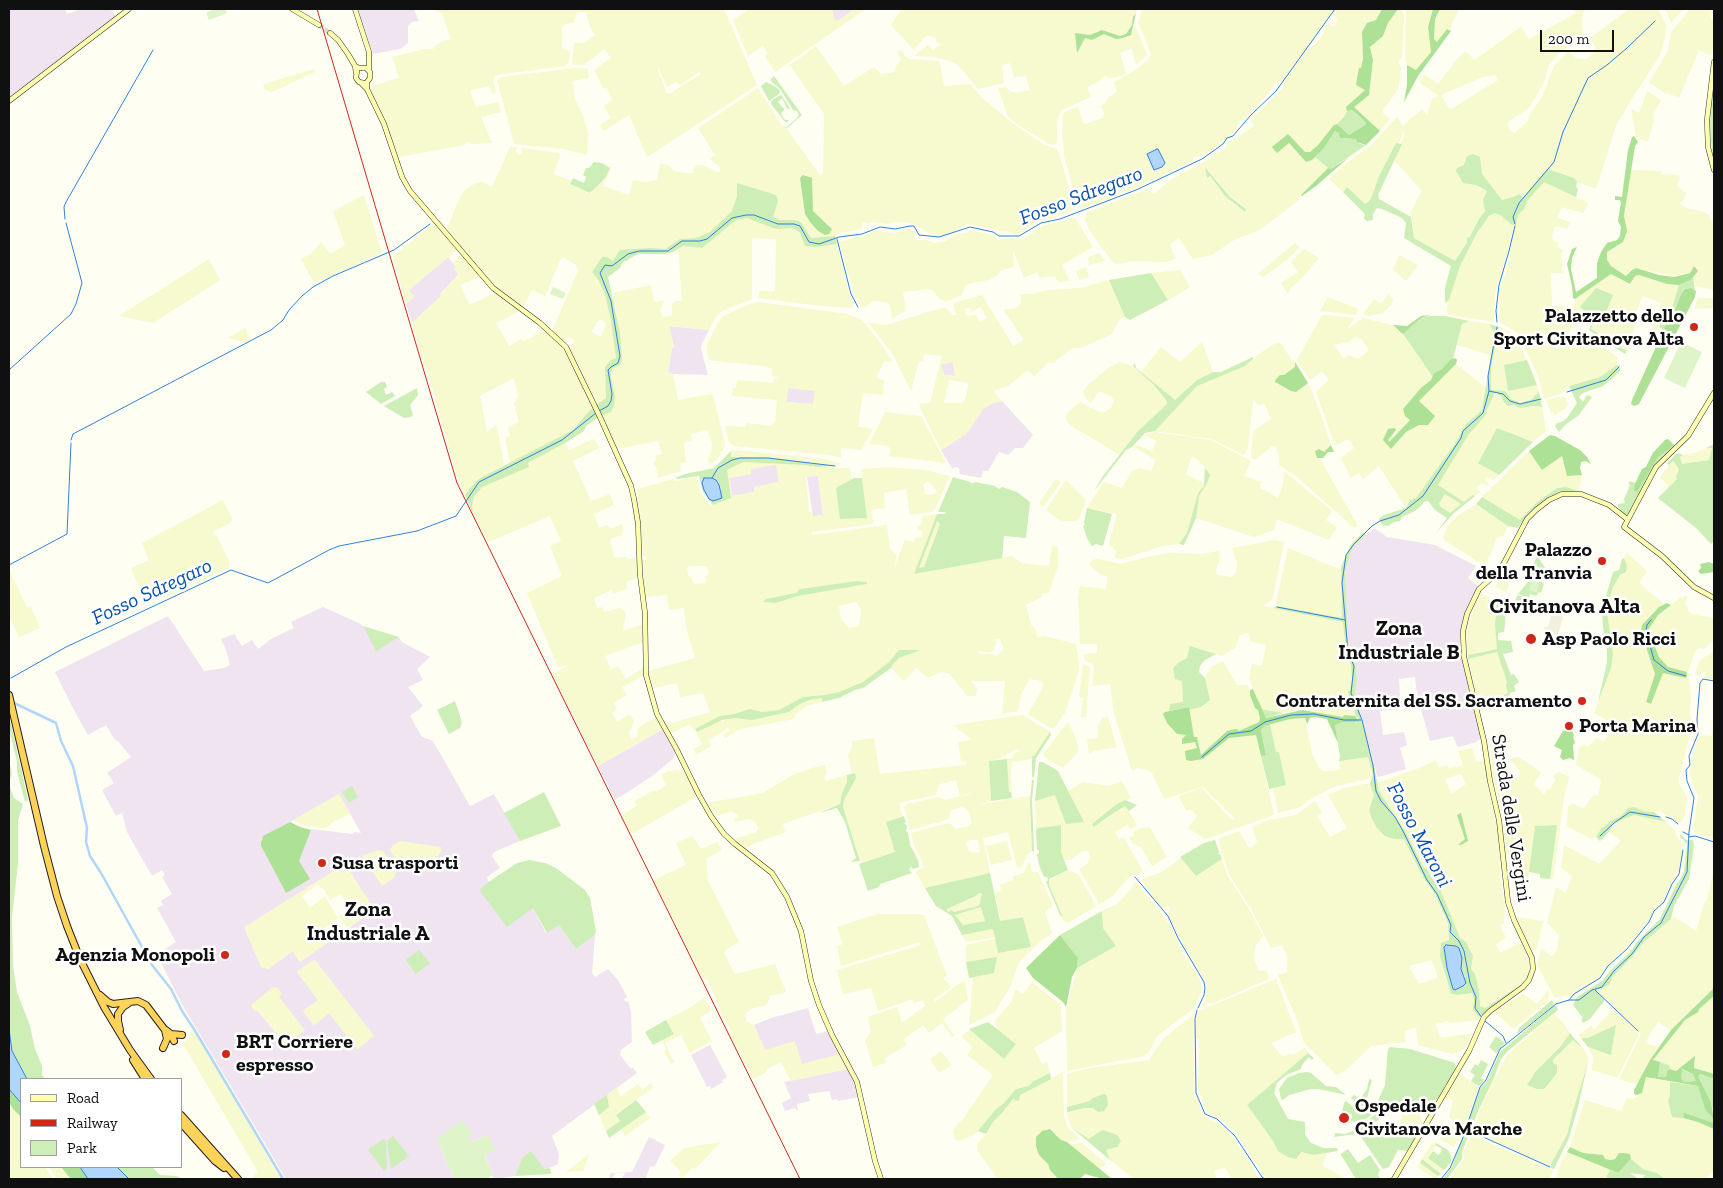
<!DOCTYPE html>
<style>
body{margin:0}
#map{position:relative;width:1723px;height:1188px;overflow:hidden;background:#fffef3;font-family:"Zilla Slab",serif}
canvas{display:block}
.frame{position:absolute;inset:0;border:10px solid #101010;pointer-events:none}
.legend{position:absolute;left:20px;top:1078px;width:162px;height:90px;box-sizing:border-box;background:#fff;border:1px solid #9f9f9f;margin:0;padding:6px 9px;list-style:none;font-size:15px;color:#101010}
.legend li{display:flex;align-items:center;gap:10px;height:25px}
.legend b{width:25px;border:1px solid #9f9f9f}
.scale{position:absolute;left:1540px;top:30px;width:74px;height:22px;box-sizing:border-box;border:2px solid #101010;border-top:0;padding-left:6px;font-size:15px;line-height:18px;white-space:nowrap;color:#101010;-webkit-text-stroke:4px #fff;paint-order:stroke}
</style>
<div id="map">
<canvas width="1723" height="1188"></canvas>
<div class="frame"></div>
<ul class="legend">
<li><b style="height:6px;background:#fdffae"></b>Road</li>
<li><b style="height:6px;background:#cf2819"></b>Railway</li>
<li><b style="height:14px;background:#cdeeb7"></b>Park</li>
</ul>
<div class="scale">200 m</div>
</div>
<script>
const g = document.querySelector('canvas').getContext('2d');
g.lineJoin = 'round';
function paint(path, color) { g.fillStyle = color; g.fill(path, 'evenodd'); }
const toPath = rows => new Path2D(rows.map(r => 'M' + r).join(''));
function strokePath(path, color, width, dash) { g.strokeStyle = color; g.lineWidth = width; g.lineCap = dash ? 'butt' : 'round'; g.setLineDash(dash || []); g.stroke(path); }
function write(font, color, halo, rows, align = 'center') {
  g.font = font + ' "Zilla Slab",serif'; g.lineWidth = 5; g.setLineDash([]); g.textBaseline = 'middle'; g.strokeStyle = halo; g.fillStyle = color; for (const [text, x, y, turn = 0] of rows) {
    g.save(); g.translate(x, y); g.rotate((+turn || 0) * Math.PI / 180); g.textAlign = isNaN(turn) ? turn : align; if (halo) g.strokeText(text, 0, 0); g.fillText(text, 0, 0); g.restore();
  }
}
paint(toPath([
 [9,9,65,9,67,14,82,9,110,9,116,17,85,42,9,97],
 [358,9,414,9,419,21,412,22,408,26,408,43,400,49,373,54],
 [832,9,855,9,839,20,834,21],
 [448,257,456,267,459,274,440,294,441,296,412,323,406,304,414,297,409,290],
 [669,326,709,330,702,343,701,349,708,375,673,374,668,372,672,348,674,347],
 [953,362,955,376,944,375,941,364],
 [788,388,815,391,813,404,786,402],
 [1002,401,1033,435,1023,448,1015,448,1008,455,999,452,988,471,983,471,981,478,960,474,959,468,955,467,953,469,951,467,941,450,966,434,984,408,991,404],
 [776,464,779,482,754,487,755,492,732,496,729,478,751,474,750,469],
 [818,476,823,515,813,516,807,477],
 [1374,528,1387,537,1435,545,1476,566,1468,578,1478,586,1468,605,1464,619,1460,640,1462,657,1481,737,1480,739,1476,742,1459,747,1457,746,1453,736,1430,741,1417,695,1415,677,1399,679,1400,697,1396,699,1396,709,1380,711,1383,735,1404,732,1407,745,1400,748,1406,769,1379,777,1377,776,1355,692,1357,681,1356,667,1350,654,1348,641,1344,583,1345,573,1350,554,1354,546],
 [323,607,361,624,365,629,376,650,399,637,402,642,430,657,417,669,423,680,408,687,423,706,410,716,422,737,433,741,470,806,494,794,520,841,494,852,492,856,500,868,487,877,489,883,481,888,533,908,546,933,559,925,576,949,595,935,592,973,595,977,608,969,618,980,627,997,624,999,626,1002,628,1001,631,1012,632,1042,621,1050,620,1055,631,1069,633,1068,637,1073,552,1136,559,1154,558,1164,552,1167,544,1169,522,1158,515,1176,494,1179,485,1154,488,1135,472,1142,467,1137,437,1139,454,1179,286,1179,183,1006,162,965,162,951,176,942,157,908,163,905,161,901,172,894,162,877,165,875,162,870,152,876,127,832,122,813,116,816,102,790,114,783,107,773,131,757,118,741,115,740,106,725,88,735,75,712,55,672,168,616,204,671,224,668,230,665,226,650,221,639,234,634,242,646,252,640,258,649,271,639,294,628,291,622],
 [339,794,361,833,354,832,353,834,311,829,286,893,261,846,261,839],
 [345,864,374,910,300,962,293,951,268,969,261,967,245,929,245,927],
 [314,960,317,963,374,1036,329,1013,314,1025,303,1011,318,1000,297,972],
 [251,1005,305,1030,286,1045,257,1010,255,1012],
 [663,729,676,751,674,758,651,777,615,800,598,766],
 [808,1008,816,1034,829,1031,840,1054,802,1065,765,1050,754,1025,771,1018],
 [710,1045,727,1077,722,1080,723,1082,711,1089,710,1086,707,1087,691,1055],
 [848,1069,855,1082,859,1097,838,1101,837,1099,832,1100,829,1091,808,1094,810,1101,797,1104,798,1111,795,1108,785,1111,782,1103,791,1098,784,1082],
 [649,1137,665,1145,655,1166,650,1167,645,1179,622,1179,625,1173,615,1173,612,1179,608,1179,611,1173,632,1172]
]), '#efe4ef');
paint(toPath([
 [430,9,724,9,757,85,647,157,629,115,604,131,600,125,611,118,604,106,612,100,607,88,603,88,594,70,611,58,604,49,584,65,572,65,574,43,584,43,595,35,591,29,586,13,581,12,577,13,573,23,565,24,562,26,562,48,570,52,569,61,566,66,496,75,493,80,496,93,492,94,489,86,470,91,476,107,498,102,501,112,481,117,492,143,471,144,466,142,465,145,398,157,390,134,371,95,372,86,399,78,392,57,424,49,433,49,437,44,451,39,442,13],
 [659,69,667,87,676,82,680,85,699,72,701,74,669,94,665,92,665,88,658,70],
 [749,9,832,9,835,21,839,20,855,9,866,9,775,72,765,56,768,54,763,46,748,56,733,20],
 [902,9,1138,9,1133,17,1132,25,1126,34,1120,36,1102,30,1090,35,1075,33,1076,48,1077,52,1085,38,1092,40,1104,34,1116,39,1131,35,1135,25,1147,55,1136,65,1132,48,1120,53,1126,74,1114,78,1108,78,1105,76,1101,80,1087,87,1091,97,1062,110,1057,121,1057,142,1056,144,1051,145,1020,126,1008,117,998,88,1006,87,1010,91,1015,93,1030,90,1026,76,1014,77,1010,63,1002,65,1004,83,978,89,958,65,952,62,936,57,914,56,928,45,933,50,940,45,936,41,937,39,929,35,925,37,914,50,891,25],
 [1142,9,1334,9,1282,82,1278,81,1262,101,1252,109,1245,119,1239,122,1234,133,1206,154,1195,157,1191,162,1137,187,1081,209,1079,207,1077,202,1064,156,1062,134,1063,117,1065,112,1078,107,1083,122,1085,124,1103,118,1104,113,1101,106,1104,104,1110,96,1117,92,1114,82,1134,71,1149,59,1151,54,1138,22],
 [1337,9,1382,9,1376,20,1362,32,1365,90,1346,107,1347,111,1344,117,1340,122,1334,125,1318,145,1310,152,1305,152,1288,143,1306,162,1312,160,1315,157,1328,168,1301,194,1299,200,1261,229,1232,241,1212,255,1193,259,1179,238,1170,244,1172,252,1176,258,1168,262,1132,261,1117,264,1111,260,1089,230,1085,220,1086,213,1148,189,1154,194,1169,181,1209,159,1216,153,1224,151,1227,144,1254,126,1251,121,1252,118,1283,88,1284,82,1305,52,1319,40,1324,33,1327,23,1334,26,1336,23,1337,18,1332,15],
 [1206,167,1230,196,1246,208,1245,212,1235,205,1225,196,1209,176,1207,177],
 [1398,9,1403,9,1404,14,1402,57,1398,62,1401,67,1399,85,1397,91,1383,110,1383,113,1390,119,1380,131,1354,107,1369,95,1373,60,1370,47,1374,42,1379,40,1388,23],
 [1406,9,1433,9,1428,27,1431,52,1416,70,1407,65,1405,60],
 [1440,9,1459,9,1451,26,1451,31,1447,29,1437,43,1434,39,1435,19],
 [1574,9,1585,9,1582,16,1582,29,1584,35,1560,53,1553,60,1548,67,1544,82,1534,100,1529,108,1509,121,1507,125,1514,134,1528,121,1529,116,1542,97,1554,66,1568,52,1578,59,1587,59,1593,53,1596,48,1590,38,1629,9,1658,9,1666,25,1665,38,1660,55,1628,105,1616,126,1596,189,1577,182,1574,178,1550,170,1549,167,1523,197,1519,194,1513,197,1502,200,1482,174,1480,157,1467,161,1464,165,1457,168,1479,188,1488,191,1484,207,1485,211,1479,219,1455,261,1414,238,1413,235,1413,221,1410,213,1422,191,1394,160,1404,136,1403,126,1402,137,1399,143,1396,143,1379,176,1372,196,1365,204,1347,188,1343,192,1329,179,1348,162,1371,145,1397,117,1403,126,1422,109,1427,115,1432,99,1439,96,1419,82,1424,74,1438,84,1453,65,1452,64,1466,51,1474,60,1521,27,1529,39,1576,13],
 [1495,75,1498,80,1450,110,1441,95,1480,78],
 [1665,9,1684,9,1671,23],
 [1690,9,1694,10,1695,9,1714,9,1710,18,1714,21,1713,23,1714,25,1714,43,1711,56,1699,50,1679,98,1668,93,1666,94,1649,82,1668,51,1671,32],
 [816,46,844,86,874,67,881,74,895,72,896,66,901,60,897,52,902,50,905,57,910,59,938,61,940,63,944,86,970,84,983,99,1011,122,1043,144,1058,150,1074,205,1072,210,1049,219,1038,220,1023,232,1016,235,1010,232,1004,231,1003,232,991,228,968,224,945,235,934,235,910,223,895,222,888,224,872,222,868,224,864,222,862,223,862,229,839,233,835,236,811,238,801,222,794,220,780,220,773,217,737,196,732,211,710,232,696,238,680,239,665,249,651,248,613,261,602,257,592,272,599,281,605,294,611,321,616,358,605,367,606,398,598,406,570,349,575,340,569,337,564,342,552,331,578,271,576,265,565,258,561,258,545,296,532,290,522,309,503,295,492,284,449,233,447,228,461,195,465,190,474,184,482,182,492,187,510,147,517,147,516,152,520,155,522,153,521,148,559,153,560,156,554,174,571,181,570,184,591,194,605,166,610,168,613,163,603,186,629,195,633,180,646,182,657,180,660,164,668,165,674,171,685,173,692,173,696,165,705,166,719,173,721,168,710,159,715,155,698,128,758,88,782,126,784,125,820,175,822,175,823,172,824,114,790,65],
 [803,175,806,175,812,200,813,211,832,228,825,235,818,231,810,222,805,213,800,178],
 [602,320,606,324,601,337,591,332,598,321],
 [575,68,588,69,589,78,573,81,575,99,582,113,588,133,587,155,563,149,514,144,497,80,502,77],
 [315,69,315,72,272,92,265,90,263,84],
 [1647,91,1661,100,1653,114,1654,120,1648,142,1636,137,1631,109,1639,113],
 [1631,170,1661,171,1661,174,1678,175,1680,178,1677,186,1686,193,1686,195,1684,200,1679,203,1680,205,1689,209,1702,211,1709,215,1714,226,1714,290,1695,286,1694,275,1696,274,1692,270,1690,272,1674,276,1634,268,1630,270,1626,276,1609,264,1607,260,1606,252,1620,245],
 [1544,182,1587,202,1588,205,1583,213,1562,207,1557,217,1570,223,1567,229,1555,226,1552,237,1553,241,1558,243,1558,248,1563,250,1561,255,1563,273,1551,273,1552,306,1568,306,1572,328,1569,331,1570,334,1589,350,1595,345,1601,345,1617,357,1617,365,1600,377,1568,386,1565,392,1544,399,1538,376,1520,337,1514,330,1499,322,1500,289,1506,272,1515,226,1495,293,1494,322,1457,316,1448,314,1447,312,1448,302,1460,266,1484,221,1495,213,1500,215,1512,225,1516,224,1518,215,1524,209,1528,200],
 [364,195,382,253,314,283,301,259,312,253,321,242,330,254,345,245,333,211],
 [747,218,776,228,793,228,816,247,837,244,849,293,854,306,852,308,821,306,759,298,759,291,775,291,776,239,752,238,752,299,722,311,717,315,709,330,669,326,674,348,672,348,668,372,673,374,678,400,710,394,713,395,725,443,724,449,717,459,709,465,708,458,711,453,712,444,708,430,691,434,692,440,686,442,684,445,686,462,680,463,681,471,658,478,656,467,653,463,656,459,655,456,662,454,658,441,617,449,602,415,611,412,612,369,621,364,620,333,612,293,651,285,654,302,664,301,660,310,662,317,672,316,672,304,675,301,682,301,678,248,683,246,702,248,736,220],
 [1075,218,1093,247,1062,265,1070,281,1058,282,1055,276,1041,278,1037,272,1024,278,1013,250,1014,267,1002,270,996,276,989,280,971,283,965,286,962,295,945,302,944,300,941,300,932,290,927,289,903,292,906,311,892,318,890,305,886,302,873,301,865,307,860,306,854,293,839,242,866,235,874,231,880,231,894,234,908,228,916,232,914,238,918,240,928,240,934,243,944,242,957,234,967,233,970,230,988,234,995,236,996,240,1013,238,1017,240,1024,239,1043,226],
 [435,222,458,249,409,290,415,297,406,304,393,257],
 [1295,243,1300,247,1288,259,1263,277,1258,274],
 [1304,249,1319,258,1302,278,1291,288,1288,294,1281,283,1298,272,1291,262],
 [1099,253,1105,261,1089,265,1088,257],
 [462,254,481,276,460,285,470,305,495,293,520,311,496,323,509,346,522,339,523,341,531,338,544,329,567,353,594,408,590,411,573,430,510,463,505,438,510,436,508,427,519,422,514,404,518,396,514,378,480,396,487,432,496,425,497,427,504,465,479,479,465,495,455,470,428,373,424,364,412,323,441,296,440,295,459,275,454,269,456,267,453,263],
 [1399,255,1418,265,1406,281,1393,270],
 [209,259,220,280,153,323,119,316],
 [1086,267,1089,277,1080,280,1076,271],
 [1180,270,1190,287,1168,300,1151,273],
 [1611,274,1630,285,1635,276,1639,275,1667,284,1679,285,1671,312,1665,313,1657,331,1652,328,1661,303,1643,296,1634,317,1637,319,1627,351,1612,341,1625,301,1611,340,1591,329,1595,319,1580,307,1592,317,1587,327,1577,318,1573,310,1575,299],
 [1109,280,1125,317,1120,319,1112,334,1081,348,1073,348,1068,351,1054,363,1047,363,1034,377,1028,370,1008,386,993,391,1002,401,991,404,984,408,966,434,941,450,919,405,920,404,930,403,942,356,924,354,922,361,919,361,911,391,893,355,869,323,886,325,945,307,953,315,957,315,954,309,954,304,956,302,982,295,1013,346,1024,340,1004,311,1005,309,1012,309,1018,307,1021,302,1020,294,1034,294,1037,292,1048,290,1079,288],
 [969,307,972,312,980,307,987,318,980,322,976,315,967,316,964,310],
 [953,362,955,376,944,375,941,364],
 [949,380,969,383,965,400,962,403,944,403],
 [1389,294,1393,300,1392,304,1383,313,1369,316,1363,314,1374,299,1381,304],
 [1328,297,1358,309,1356,315,1320,311],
 [1697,298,1714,298,1714,308,1695,309],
 [758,302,848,314,862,320,882,345,892,362,885,361,877,375,878,379,884,380,883,395,863,393,858,427,873,429,861,450,841,448,841,458,831,455,734,446,729,442,725,426,746,427,746,423,772,426,773,423,775,423,777,400,732,396,733,388,736,388,737,380,773,383,774,378,778,378,778,377,772,376,772,369,764,366,709,360,706,346,719,321,723,316,752,303],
 [788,388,814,391,813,404,787,402],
 [1322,315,1355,318,1346,330,1363,318,1393,325,1400,330,1433,377,1414,398,1411,399,1406,408,1410,419,1397,433,1395,428,1391,449,1406,432,1419,425,1428,424,1434,416,1419,401,1456,364,1486,388,1482,410,1466,424,1457,441,1437,470,1416,498,1409,502,1406,508,1379,466,1363,479,1359,473,1351,478,1341,458,1354,448,1349,439,1335,446,1316,392,1329,380,1322,371,1310,380,1297,360],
 [1355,337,1362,339,1369,350,1358,359,1349,355,1344,359,1334,345,1349,342],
 [1469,321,1489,324,1495,332,1491,355,1457,345,1462,324],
 [1499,327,1509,331,1514,335,1527,360,1504,365,1508,390,1537,385,1539,392,1535,398,1526,402,1515,402,1505,391,1491,390,1491,368],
 [245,328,251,339,245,342,228,338],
 [1202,342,1213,372,1197,380,1175,400,1141,372,1161,347,1180,362],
 [1279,343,1282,345,1291,359,1295,362,1295,367,1284,375,1277,384,1296,392,1308,383,1318,406,1331,445,1324,453,1319,449,1317,458,1320,459,1358,526,1353,527,1297,477,1279,465,1279,457,1276,447,1272,446,1255,460,1251,458,1253,431,1271,419,1264,403,1259,406,1253,399,1248,448,1244,455,1211,439,1155,431,1197,386,1249,363,1256,356,1274,344],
 [1120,362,1133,366,1155,386,1168,401,1167,404,1138,431,1120,455,1070,425,1067,422,1066,417,1068,412,1080,402,1099,412,1104,412,1111,408,1114,401,1112,397,1099,391,1091,403,1086,399,1083,392,1085,388,1107,369],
 [1496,393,1501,396,1504,402,1511,406,1542,407,1546,431,1533,442,1497,428,1478,462,1499,475,1493,480,1487,477,1485,481,1489,484,1487,486,1482,483,1476,488,1480,492,1464,502,1438,485,1469,434,1484,417,1489,401],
 [1564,396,1568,404,1566,408,1554,415,1553,412,1551,413,1546,400],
 [885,412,921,416,946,463,889,456,891,450,888,446,869,444],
 [1155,432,1211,440,1251,461,1244,476,1261,482,1260,488,1278,498,1283,484,1284,471,1332,511,1326,520,1337,527,1329,540,1277,519,1274,530,1254,537,1196,518,1197,504,1201,492,1207,483,1208,470,1194,457,1191,458,1186,474,1205,484,1198,493,1187,533,1179,544,1162,546,1122,559,1115,558,1116,551,1109,544,1117,514,1087,508,1104,482,1122,488,1132,471,1139,468,1151,471,1156,460,1134,447,1136,445,1152,451,1156,441,1144,435],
 [594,439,599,448,573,461,591,501,610,494,614,505,594,514,599,528,608,525,610,529,622,524,623,528,622,535,610,539,614,558,625,557,629,559,637,557,638,577,626,582,627,589,613,594,612,590,594,598,597,608,602,607,604,612,620,608,624,611,626,616,623,631,644,624,643,642,605,656,611,670,618,666,626,679,644,667,644,675,622,687,627,695,614,703,617,709,612,713,617,722,630,714,634,721,629,733,631,739,637,737,638,728,656,717,663,729,598,766,553,675,566,666,558,667,527,593,562,576,550,546,561,541,550,516,488,542,473,514,472,506,475,497,482,487,529,467,528,463,565,443,569,450],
 [1706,448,1712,448,1709,460,1682,464,1680,457,1683,455,1695,453],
 [736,450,825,459,841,464,832,465,771,458,730,457,731,451],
 [1529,451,1542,470,1562,456,1567,476,1582,475,1579,490,1566,487,1557,488,1537,502,1520,520,1518,520,1482,497],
 [1672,461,1679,469,1676,477,1677,479,1669,487,1660,477],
 [743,462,803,465,818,467,850,468,852,480,837,488,841,519,867,518,861,469,887,467,924,470,950,476,936,507,932,512,910,515,906,489,884,493,885,508,872,510,873,524,812,532,812,535,887,525,890,549,897,555,893,571,905,540,914,542,915,538,922,537,922,531,918,530,918,526,921,525,923,516,937,514,915,573,1012,556,1022,563,1049,566,1052,546,1058,547,1058,566,1049,593,1042,594,1042,597,1026,605,1031,625,1036,629,1037,637,1044,636,1076,644,1079,664,1078,674,1065,713,1055,727,1052,729,1028,714,1042,689,1043,684,1041,681,1030,679,1021,694,1018,711,1002,714,1005,681,971,681,977,689,976,696,967,696,949,673,941,672,928,678,916,668,904,681,891,668,893,664,899,658,918,650,899,650,889,662,863,682,839,692,825,695,803,697,779,710,762,712,750,709,734,714,720,716,694,731,690,724,670,734,665,725,710,712,703,693,680,697,677,683,653,688,650,680,648,671,695,658,686,627,684,608,669,610,667,595,645,597,642,561,646,560,646,556,643,556,637,489,673,479,676,481,697,477,700,491,706,501,711,506,722,502,727,470],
 [776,465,779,482,754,487,754,492,732,496,729,478,751,474,751,469],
 [818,476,823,515,813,516,812,512,809,512,806,477],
 [927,482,930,482,937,492,932,495,925,494,923,485],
 [689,566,707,566,709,575,705,576,706,583,694,584,691,577,688,575,687,568],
 [857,581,866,582,867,584,798,596,776,603,766,599,786,596,796,593,801,589],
 [856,602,861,610,859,626,849,628,841,619,839,606],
 [995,639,1000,639,1004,649,996,656,990,654,980,654,978,651,990,652,993,650,996,644],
 [1056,479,1061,482,1043,507,1039,503],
 [1066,480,1086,500,1079,519,1076,521,1062,521,1056,518,1046,510],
 [1446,494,1461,504,1450,513,1441,507,1439,504],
 [223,500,233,520,229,524,212,532,217,536,230,563,229,568,164,598,158,586,141,593,131,568,149,560,142,543],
 [1476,504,1508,526,1504,535,1497,538,1485,566,1444,540,1443,537,1448,526,1457,516],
 [936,521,940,524,924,567,918,568],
 [1275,540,1284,542,1273,597,1271,600,1264,606,1343,622,1346,653,1351,665,1352,679,1350,691,1355,716,1344,715,1344,717,1302,710,1283,713,1261,709,1249,678,1252,664,1262,666,1266,645,1250,641,1249,634,1246,633,1240,635,1235,648,1222,656,1191,646,1187,658,1179,662,1173,668,1182,680,1183,702,1165,712,1167,723,1177,734,1187,735,1185,737,1195,741,1197,748,1185,751,1203,759,1229,738,1256,735,1274,815,1205,839,1188,828,1197,816,1190,809,1187,811,1178,796,1202,788,1232,820,1235,819,1203,787,1164,799,1151,771,1138,768,1132,771,1114,714,1110,684,1092,686,1094,669,1093,664,1085,661,1084,654,1097,653,1097,644,1080,644,1078,597,1080,586,1106,589,1107,576,1101,575,1088,564,1095,559,1099,559,1120,564,1152,556,1170,553,1201,554,1219,551,1220,558,1216,570,1217,575,1232,577,1236,573,1237,564,1232,548],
 [1288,548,1341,570,1342,618,1277,606,1276,603],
 [1626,552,1647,571,1639,583,1664,604,1648,617,1642,625,1641,632,1655,674,1646,702,1651,704,1663,672,1686,678,1686,672,1668,667,1659,657,1649,628,1658,615,1680,598,1688,595,1685,603,1689,613,1714,618,1714,640,1704,649,1699,648,1695,652,1688,672,1691,697,1690,714,1692,725,1679,779,1679,783,1687,797,1685,816,1680,823,1659,811,1643,811,1634,807,1628,808,1621,816,1612,820,1601,829,1596,837,1591,839,1567,826,1568,807,1572,803,1583,809,1594,795,1598,796,1601,783,1600,779,1576,765,1579,748,1584,745,1588,747,1597,738,1604,742,1614,724,1594,713,1606,682,1609,626,1607,612,1609,600,1613,587,1620,575,1624,574,1627,565,1624,558],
 [9,569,27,608,31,607,40,628,19,637,9,617],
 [1499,576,1508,580,1509,585,1506,592,1496,587],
 [1481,593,1497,604,1495,624,1498,647,1495,650,1487,650,1468,655,1466,632,1475,604],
 [1714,651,1714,680,1704,678,1706,673,1702,671,1700,676,1695,673,1700,660],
 [1497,652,1507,682,1506,685,1508,693,1504,698,1506,698,1509,700,1511,706,1499,712,1492,709,1480,711,1468,659],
 [1223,661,1237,685,1248,685,1255,708,1258,710,1260,718,1259,722,1239,731,1227,731,1201,755,1197,737,1194,737,1189,710,1201,707,1210,700,1205,678,1211,667],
 [1083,664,1090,667,1086,717,1081,717,1083,698,1079,697],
 [822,698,822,702,806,706,795,715,794,719,740,729,725,738,723,735,730,731,728,728,708,740,711,746,696,755,694,749,702,744,696,733,713,723,735,718,752,720,789,712,798,705,809,700],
 [1023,715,1050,732,1034,757,1032,756,1032,759,1012,762,1011,778,1012,792,1009,792,1007,759,1012,758,1013,755,1019,751,1024,752,1016,749,999,759,989,761,991,801,975,805,1030,796,1032,851,1027,855,1022,866,1018,868,1017,867,1008,832,984,838,982,833,990,873,925,888,916,872,925,867,923,866,921,858,914,846,911,833,949,823,956,829,967,827,972,823,969,812,965,808,961,807,954,809,951,810,949,818,946,820,910,830,904,807,907,804,939,797,945,800,971,794,972,796,971,793,960,796,956,780,940,784,938,786,936,795,899,803,902,816,886,822,896,852,861,863,843,807,844,800,856,778,855,773,852,774,848,755,852,747,852,741,874,738,880,774,966,765,965,761,961,762,958,742,972,740,954,725],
 [970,840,978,840,980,852,975,853,969,851,966,843],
 [1108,717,1117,747,1093,751,1092,753,1089,754,1087,739,1098,738,1098,726,1102,718],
 [1305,718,1312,753,1319,768,1323,771,1340,770,1339,761,1368,756,1372,778,1336,786,1315,796,1300,807,1278,813,1273,788,1286,785,1279,752,1276,752,1270,724,1290,719],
 [1068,722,1077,741,1078,752,1063,768,1046,759,1043,754],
 [1713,727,1714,727,1714,839,1695,833,1693,830,1698,796,1692,783,1690,771,1692,754,1700,735,1712,736],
 [1503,730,1512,741,1502,748,1493,737],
 [1490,744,1492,744,1498,756,1505,760,1505,771,1513,779,1517,778,1521,773,1510,759,1516,757,1519,757,1541,772,1534,784,1544,795,1547,789,1550,789,1556,779,1554,778,1555,774,1559,772,1569,777,1564,798,1553,879,1550,879,1557,825,1535,826,1527,888,1523,884,1512,879,1512,863,1511,855,1506,855,1502,815,1493,775],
 [1472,748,1476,762,1485,760,1488,787,1498,833,1501,884,1505,907,1504,923,1500,925,1506,938,1496,944,1500,953,1521,942,1530,964,1528,977,1520,987,1500,997,1485,1008,1480,1006,1479,990,1475,974,1471,969,1473,956,1466,942,1460,939,1443,900,1443,895,1428,873,1442,859,1426,870,1424,868,1406,833,1379,791,1377,783,1417,769,1436,760,1439,768,1447,765,1449,769,1463,765,1458,751],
 [1461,774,1466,784,1451,794,1445,779],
 [825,765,827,773,824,778,826,781,847,775,847,782,842,793,840,804,783,824,785,832,753,844,746,849,734,839,756,832,758,828,756,823,750,819,735,822,734,820,738,817,738,815,733,812,729,812,716,816,707,803,763,793,789,777,812,768],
 [677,770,685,773,688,777,697,796,632,834,622,815,637,806,635,801,652,791,657,791,666,785,661,775,668,771],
 [1122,781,1131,798,1117,804,1095,827,1109,816,1126,806,1137,825,1131,829,1128,825,1115,832,1118,838,1124,838,1143,871,1129,877,1112,897,1099,904,1079,869,1086,865,1089,861,1090,856,1088,851,1082,851,1070,860,1064,860,1061,852,1061,825,1036,828,1035,801,1055,795,1083,822,1068,791,1083,782,1109,786],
 [1364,784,1370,784,1374,795,1369,810,1377,828,1394,839,1404,839,1423,877,1440,904,1441,911,1448,923,1449,935,1443,972,1452,995,1472,993,1474,999,1473,1009,1479,1017,1479,1020,1450,1023,1447,1021,1435,1024,1441,1038,1473,1033,1464,1049,1459,1052,1452,1054,1418,1045,1416,1027,1405,1031,1406,1042,1371,1046,1344,1072,1336,1075,1304,1043,1297,1020,1278,975,1287,972,1287,956,1282,945,1271,948,1251,909,1229,874,1218,839,1239,831,1249,848,1255,845,1257,841,1252,827,1268,820,1296,815,1315,801,1322,813,1317,816,1330,837,1347,828,1328,795,1345,788],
 [1431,960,1437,973,1437,978,1419,984,1409,966],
 [339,794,350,814,334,821,325,829,303,825,293,820],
 [1634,815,1666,822,1674,829,1677,837,1683,845,1680,864,1676,875,1662,901,1654,909,1649,920,1628,946,1611,962,1599,977,1574,994,1555,998,1537,965,1541,948,1552,957,1557,950,1559,935,1547,923,1556,887,1566,893,1572,876,1561,867,1564,845,1599,864,1621,841,1609,832,1614,823],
 [1143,827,1146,828,1149,827,1151,829,1167,857,1152,866,1141,847,1132,843,1129,837,1134,836,1133,832],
 [692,836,701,849,717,842,722,850,706,858,708,881,739,942,726,949,724,953,735,974,775,964,786,992,770,996,767,1005,751,1009,747,1012,745,1016,747,1021,754,1025,765,1050,795,1041,802,1064,840,1054,848,1069,791,1081,781,1062,767,1069,766,1073,753,1079,732,1038,731,1031,721,1012,709,982,702,976,654,880,686,865,676,843],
 [400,841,441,847,441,852,438,856,427,861,426,871,424,872,414,867,404,868,399,865,390,850,392,846],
 [1007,841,1012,860,991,865,986,846],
 [378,850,384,852,396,872,394,878,382,886,362,856],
 [1181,858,1197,876,1222,859,1227,875,1249,909,1263,936,1255,947,1254,959,1259,971,1266,971,1269,976,1268,979,1214,1003,1208,1003,1204,1007,1202,1006,1204,1003,1207,991,1206,982,1179,938,1168,913,1170,908,1168,906,1161,908,1147,890,1142,879,1162,872],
 [1028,863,1030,863,1032,872,1038,872,1053,906,1045,912,1052,934,1041,941,1019,962,1010,987,995,1012,969,1025,973,977,994,973,997,957,966,962,966,945,995,939,998,953,1031,947,1023,916,1001,921,995,894,1001,890,1000,885,1013,880,1013,876,1024,873],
 [345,864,375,910,347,928,339,916,350,909,341,894,330,900,323,888,321,889,318,884,302,896,310,908,325,896,338,918,324,929,331,940,300,962,292,951,268,969,261,967,245,929,245,927],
 [1714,868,1714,988,1671,1030,1658,1022,1650,1034,1647,1041,1648,1044,1659,1047,1650,1060,1638,1085,1619,1079,1641,1034,1597,990,1609,985,1613,976,1632,957,1644,942,1671,919,1675,917,1696,931,1704,904,1707,900],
 [1069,870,1079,875,1096,906,1070,922,1067,922,1062,920,1062,915,1049,885,1049,880],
 [1135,882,1163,915,1170,925,1184,955,1199,977,1202,985,1202,991,1193,1009,1157,1036,1149,1052,1144,1056,1067,1071,1066,1012,1077,968,1116,946,1103,928,1102,911,1117,904,1132,888],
 [980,893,981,897,980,903,978,906,954,912,948,912,947,909,976,897],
 [982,907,985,921,963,925,955,915],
 [877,914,915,914,924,915,947,976,943,978,950,985,949,989,934,999,935,1002,961,982,965,982,968,1000,943,1019,954,1035,952,1037,942,1023,929,1033,923,1025,904,1039,907,1045,885,1058,886,1063,873,1067,865,1040,871,1033,868,1017,897,1007,902,1023,925,1006,923,1000,914,1003,913,999,878,1011,871,988,843,994,837,970,921,945,920,942,841,966,837,946,843,944,837,927],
 [1516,917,1543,921,1536,951,1531,951],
 [993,929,995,937,966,942,962,935],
 [312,961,316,961,317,963,374,1036,357,1050,329,1013,314,1025,303,1011,318,1000,297,971],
 [1276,979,1296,1032,1271,1043,1283,1057,1290,1054,1293,1055,1305,1048,1308,1053,1247,1105,1273,1141,1278,1151,1301,1152,1314,1155,1327,1153,1323,1164,1324,1167,1347,1179,1269,1179,1264,1176,1237,1134,1219,1117,1209,1114,1206,1110,1198,1088,1199,1038,1196,1039,1196,1021,1199,1011],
 [1032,982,1060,1004,1061,1008,1062,1031,1034,1048,1042,1064,1047,1062,1050,1073,1032,1082,1029,1086,1016,1089,1003,1104,996,1109,982,1128,973,1135,960,1141,956,1140,953,1131,955,1127,963,1119,993,1075,967,1055,973,1047,961,1036,970,1030,1004,1059,1016,1044,996,1029,997,1027,994,1022,1012,1001,1015,989,1023,994],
 [273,987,278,988,282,994,279,997,305,1030,286,1045,258,1010,255,1012,251,1005],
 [1548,990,1550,994,1548,1001,1513,1029,1494,1011,1523,994,1537,1004],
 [1714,996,1714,1074,1694,1068,1695,1057,1675,1071,1670,1069,1668,1065,1653,1060,1685,1020,1697,1012,1699,1009],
 [704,998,712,1010,700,1018,712,1041,690,1053,681,1035,665,1043,674,1062,671,1064,664,1051,666,1049,662,1040,674,1033,666,1020,691,1007],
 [1614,1008,1639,1034,1618,1077,1616,1077,1592,1070,1593,1057,1588,1047,1611,1054,1616,1026,1588,1038,1581,1038,1578,1035,1591,1026,1594,1030],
 [1554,1014,1562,1021,1570,1033,1560,1047,1536,1071,1546,1087,1554,1075,1553,1061,1573,1040,1584,1050,1588,1056,1588,1062,1565,1142,1556,1154,1554,1160,1551,1164,1548,1165,1473,1131,1482,1104,1506,1057,1511,1051],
 [1193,1015,1194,1094,1199,1103,1202,1115,1222,1126,1233,1137,1260,1179,1232,1179,1225,1168,1214,1171,1217,1179,1134,1179,1110,1160,1106,1153,1106,1150,1117,1147,1120,1141,1117,1135,1099,1132,1089,1139,1072,1128,1069,1122,1067,1112,1085,1108,1093,1108,1101,1095,1092,1098,1090,1101,1067,1107,1067,1074,1084,1069,1149,1060,1164,1038],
 [193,1030,281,1179,251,1179,258,1172,183,1044,191,1037,190,1033],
 [941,1051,952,1065,939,1073,930,1059],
 [1063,1072,1064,1117,1068,1128,1080,1139,1067,1142,1061,1140,1052,1129,1046,1129,1048,1164,1050,1170,1058,1179,998,1179,977,1150,977,1144,986,1134,992,1123,1001,1114,1014,1098],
 [1458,1074,1479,1086,1465,1127,1462,1129,1459,1139,1454,1147,1440,1139,1445,1130,1451,1129,1456,1123,1449,1117,1453,1101,1449,1098,1443,1100],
 [1646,1077,1670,1082,1670,1095,1668,1101,1672,1117,1677,1117,1698,1122,1714,1129,1714,1171,1706,1179,1665,1179,1657,1173,1643,1169,1631,1159,1632,1156,1611,1160,1605,1159,1603,1155,1583,1153,1570,1147,1585,1100,1621,1111,1627,1098,1633,1099,1640,1095],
 [651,1083,653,1088,616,1114,620,1121,606,1131,599,1115,609,1107,607,1095,617,1087,620,1097,638,1084,642,1090],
 [9,1102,13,1109,21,1117,21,1167,45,1167,53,1179,9,1179],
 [1412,1110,1419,1112,1422,1124,1408,1125,1407,1123,1404,1126,1399,1125,1399,1121,1403,1118,1399,1111],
 [646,1112,650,1118,625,1136,621,1130],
 [1471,1135,1553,1170,1550,1179,1449,1179,1464,1159,1463,1153],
 [721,1142,695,1169,693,1167,682,1178,679,1175,681,1172,670,1161,684,1148],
 [1082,1143,1106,1164,1099,1169,1069,1145],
 [1432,1143,1436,1146,1428,1158,1444,1170,1441,1174,1422,1159],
 [1567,1152,1610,1170,1606,1177,1609,1179,1556,1179,1561,1162],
 [589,1154,583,1171,566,1172],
 [1420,1163,1438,1176,1435,1179,1417,1167],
 [49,1167,61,1167,71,1179,57,1179]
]), '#f7f9cf');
paint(toPath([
 [774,76,802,115,787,128,786,127,795,120,799,115,797,111,793,110,780,89,770,80],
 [766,82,776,87,780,91,779,94,769,101,761,86],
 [781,95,790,108,788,110,782,98,778,102,783,108,785,108,781,114,785,120,789,120,786,123,771,104,772,100],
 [1711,99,1714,99,1714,158,1713,158,1709,121],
 [1352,110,1366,123,1365,125,1349,135,1337,124,1344,117,1347,111],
 [1335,131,1338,133,1340,138,1356,139,1360,144,1366,145,1331,169,1328,168,1315,157,1324,148],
 [1396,143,1402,144,1378,195,1379,199,1411,217,1414,238,1455,261,1467,242,1467,237,1469,238,1479,219,1485,211,1483,200,1487,191,1476,185,1463,183,1456,171,1457,168,1464,165,1467,156,1473,154,1480,157,1482,174,1502,200,1513,197,1519,194,1523,197,1549,167,1550,170,1574,178,1577,182,1576,186,1578,190,1576,197,1544,182,1528,200,1524,209,1518,215,1516,224,1512,225,1500,215,1495,213,1489,216,1477,233,1460,266,1449,300,1446,303,1445,301,1445,287,1451,266,1404,238,1406,223,1402,218,1382,209,1377,208,1373,214,1373,220,1367,221,1364,219,1365,214,1343,192,1347,187,1365,204,1369,201,1372,196,1379,176],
 [594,162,602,163,610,168,605,178,590,193,570,184,573,178,584,183,586,177,583,175,586,168,589,168],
 [1205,167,1230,197,1246,209,1245,212,1225,196,1210,176,1207,178],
 [737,183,776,195,778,201,773,217,780,220,794,220,801,222,811,238,835,236,837,244,816,247,805,246,800,233,793,228,776,229,747,218,736,220,702,248,683,246,673,252,663,254,638,254,622,263,620,268,608,277,620,333,622,359,621,364,612,369,611,376,615,397,614,405,611,412,600,416,586,426,584,431,565,443,528,463,529,467,482,487,474,497,472,506,473,514,465,495,476,481,482,477,573,430,590,410,606,398,605,367,610,361,616,358,611,321,605,294,599,281,592,272,602,257,607,257,613,261,620,250,651,248,665,249,680,239,696,238,710,232,732,211,737,196],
 [1151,273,1168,300,1130,320,1125,317,1109,280],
 [1693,276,1695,291,1691,288,1685,289,1681,294,1675,310,1664,330,1659,327,1665,313,1671,311,1679,285,1691,280],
 [1596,288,1613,295,1604,317,1595,319,1591,329,1627,351,1625,354,1589,330,1594,318,1580,307],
 [1430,316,1445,316,1469,321,1462,324,1453,359,1442,369,1434,373,1433,377,1403,334,1421,318],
 [1489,324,1499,327,1491,368,1491,390,1505,391,1511,399,1520,403,1531,400,1539,392,1542,407,1534,406,1520,408,1514,405,1508,406,1504,402,1501,396,1496,393,1494,394,1484,417,1469,434,1438,485,1464,502,1473,495,1475,496,1454,513,1436,533,1447,518,1435,510,1428,501,1424,502,1422,505,1415,511,1402,517,1400,521,1394,522,1388,526,1382,525,1379,519,1384,515,1406,508,1410,500,1416,498,1457,441,1466,424,1482,410,1495,333],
 [1445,494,1461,504,1450,513,1441,507,1439,504],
 [1253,357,1253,359,1245,366,1197,386,1155,431,1145,433,1132,447,1126,450,1094,491,1103,476,1138,431,1167,404,1167,401,1155,386,1133,366,1135,363,1136,368,1175,400,1197,380,1213,372,1221,372],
 [1527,360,1537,385,1508,391,1504,365],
 [1617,365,1620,367,1620,371,1613,378,1603,386,1583,393,1579,397,1583,402,1587,395,1592,397,1579,415,1565,425,1559,432,1555,426,1557,423,1562,422,1567,418,1577,403,1569,386,1600,377],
 [381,382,385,382,387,387,384,389,386,395,392,392,395,396,381,404,366,392],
 [417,388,418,395,410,405,413,415,411,417,404,418,384,406],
 [1497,428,1533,442,1499,475,1478,463],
 [1668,439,1674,445,1671,449,1671,451,1648,478,1628,514,1625,515,1618,507,1618,504,1625,503,1624,499,1630,485,1628,484,1630,481,1635,483,1642,469,1646,467,1653,453,1665,440],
 [1714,444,1714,541,1711,544,1696,528,1658,498,1677,479,1676,477,1679,469,1673,461,1669,465,1667,463,1676,454,1679,453,1683,455,1680,457,1682,464,1709,460,1712,448,1706,448],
 [731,451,731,457,771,458,833,466,818,467,803,465,743,462,727,470,731,498,713,505,703,492,699,476,678,479,675,478,685,474,714,468],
 [1205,467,1210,475,1207,483,1199,496,1196,518,1184,545,1179,544,1187,533,1198,493,1204,486],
 [953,477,970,482,972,484,975,482,995,486,999,489,1002,487,1017,492,1030,502,1026,538,1004,536,1002,558,914,574,937,514,945,514,946,512,938,512],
 [937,521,940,524,924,567,919,568],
 [854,478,862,478,867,518,840,519,836,488],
 [1566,487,1579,491,1561,491,1549,497,1529,512,1518,528,1508,526,1476,504,1482,497,1520,520,1537,502,1557,488],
 [1087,508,1112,514,1103,546,1096,544,1092,546,1088,540,1083,526,1085,525,1084,522],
 [1363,532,1366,535,1354,546,1350,554,1345,573,1348,641,1350,654,1356,667,1357,681,1355,692,1375,771,1379,791,1406,833,1424,868,1426,869,1441,858,1429,874,1440,889,1460,938,1466,942,1473,956,1471,969,1475,974,1479,990,1480,1006,1485,1008,1513,990,1515,991,1479,1017,1473,1009,1474,999,1472,993,1458,995,1451,994,1440,956,1441,943,1449,940,1448,923,1436,896,1423,877,1404,839,1394,839,1385,836,1377,828,1372,819,1369,810,1374,795,1370,784,1373,775,1368,757,1339,761,1340,757,1335,725,1343,722,1352,721,1357,723,1358,718,1355,716,1354,706,1351,697,1349,696,1348,691,1350,691,1352,679,1351,665,1346,653,1343,622,1273,608,1277,606,1342,618,1341,567,1350,546],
 [1446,945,1453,945,1462,962,1461,969,1465,977,1453,988,1444,951],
 [1537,555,1545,568,1542,582,1544,584,1541,593,1539,592,1536,596,1530,594,1529,598,1518,594,1528,582,1532,569,1535,569,1534,563],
 [1624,558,1627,565,1626,572,1620,575,1613,587,1609,600,1607,612,1613,654,1611,668,1598,702,1607,662,1607,652,1603,627,1602,610,1613,572,1619,570,1622,559],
 [857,581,867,582,867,584,798,596,776,603,763,602,766,599,796,593,800,589],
 [1518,595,1525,598,1525,604,1522,608,1515,607,1515,600],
 [1502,596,1501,607,1502,611,1505,612,1505,624,1504,632,1498,633,1498,640,1511,641,1513,652,1503,654,1511,675,1514,674,1519,682,1514,686,1516,691,1510,693,1509,700,1506,698,1504,698,1504,695,1508,693,1506,685,1507,682,1497,652,1468,659,1468,655,1497,649,1495,624,1497,604],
 [363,626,399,637,376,651],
 [1190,646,1216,654,1205,660,1200,666,1199,672,1205,678,1210,700,1201,707,1189,710,1189,707,1169,711,1170,704,1183,702,1182,681,1175,679,1173,668,1179,662,1187,658],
 [899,650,920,650,899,658,893,664,891,668,863,688,855,690,839,698,822,702,822,698,809,700,798,705,789,712,752,720,735,718,722,720,697,732,695,729,720,716,734,714,750,709,762,712,779,710,803,697,825,695,839,692,863,682,889,662],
 [455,701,462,722,460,728,449,734,437,710],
 [1261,709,1283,713,1266,718],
 [9,715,28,800,25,802,17,772,17,762,9,728],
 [1270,724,1276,752,1279,752,1286,785,1269,789,1261,756,1266,754,1261,730,1264,726],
 [1050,732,1051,735,1036,758,1034,777,1032,777,1032,756,1034,756],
 [9,759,12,774,9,782,11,790,14,798,23,804,18,820,18,864,12,917,13,966,17,992,30,1026,35,1049,42,1066,42,1075,45,1079,27,1079,12,1051,9,1029],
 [1007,759,1009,792,1011,792,1012,798,991,801,989,761],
 [1039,762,1043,762,1058,771,1084,822,1066,824,1055,795,1035,801],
 [855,773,856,778,844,800,843,807,860,861,850,862,856,858,845,822,837,808,819,813,840,804,842,793,847,782,847,775],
 [1032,780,1034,780,1032,800,1034,851,1032,851,1030,802],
 [352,786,358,797,349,803,342,792],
 [544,792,561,826,520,841,504,813],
 [1125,800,1137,805,1129,811,1125,806,1109,816,1094,827,1092,824,1117,804],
 [1634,807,1643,811,1654,812,1666,822,1634,815,1614,823,1609,832,1600,841,1596,837,1601,829,1612,820,1621,816,1628,808],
 [904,816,906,822,904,823,907,826,906,831,908,833,910,845,918,860,919,867,913,869,911,866,909,870,912,873,880,884,879,887,868,891,859,864,895,852,886,822],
 [1061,825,1061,852,1068,870,1049,879,1049,885,1062,915,1061,917,1046,882,1048,880,1047,877,1044,877,1039,865,1037,854,1039,853,1039,850,1037,850,1036,831,1037,828],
 [1557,825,1550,879,1540,878,1540,874,1529,872,1535,826],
 [1680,834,1686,840,1693,840,1694,846,1689,879,1674,906,1671,919,1644,942,1632,957,1613,976,1609,985,1596,991,1605,1000,1590,1019,1583,1023,1581,1020,1583,1018,1573,1005,1577,997,1602,981,1611,970,1629,953,1639,940,1660,919,1675,887,1681,878,1684,871,1687,844,1680,837],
 [1215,840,1219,852,1218,854,1220,854,1222,859,1196,876,1180,857,1204,843],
 [529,860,545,863,556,868,585,890,590,898,596,931,595,935,576,949,559,925,547,933,533,908,507,927,480,891,481,888,490,881,517,863],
 [990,873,1000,921,1023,917,1031,947,998,953,993,929,962,935,952,916,936,906,925,888],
 [979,893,982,894,981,897,980,903,978,906,954,912,952,910,948,912,947,909,976,896],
 [981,907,985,921,963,925,955,915],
 [1102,911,1103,928,1116,946,1077,968,1078,958,1060,935],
 [419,950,430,963,416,974,406,960],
 [997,957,994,973,969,978,966,962],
 [1552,1000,1554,1004,1549,1009,1517,1034,1519,1028],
 [1556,1005,1558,1010,1508,1051,1501,1059,1494,1078,1479,1109,1462,1152,1462,1159,1447,1179,1443,1179,1452,1166,1480,1088,1487,1081,1500,1052,1554,1006],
 [666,1020,674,1034,653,1045,645,1032],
 [988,1022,1016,1044,1004,1059,969,1029],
 [1616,1025,1611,1055,1588,1047,1581,1038,1588,1038],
 [1570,1033,1584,1050,1573,1040,1553,1060,1553,1063,1557,1065,1557,1073,1546,1087,1543,1089,1537,1089,1527,1085,1536,1071,1560,1047],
 [1496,1036,1505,1043,1496,1053,1489,1047],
 [1390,1047,1410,1049,1455,1063,1456,1070,1447,1084,1446,1084,1444,1087,1445,1088,1439,1098,1430,1102,1411,1104,1359,1106,1351,1098,1354,1095,1360,1099,1367,1089,1369,1079,1372,1080,1367,1098,1371,1103,1378,1101,1385,1085,1388,1049],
 [1308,1053,1314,1058,1312,1060,1309,1057,1302,1065,1301,1069,1286,1075,1277,1083,1274,1093,1288,1119,1305,1122,1305,1134,1311,1143,1324,1148,1337,1148,1338,1151,1314,1155,1301,1152,1296,1159,1288,1157,1278,1151,1273,1141,1247,1105],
 [1481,1060,1488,1064,1481,1078,1484,1080,1479,1086,1471,1081,1475,1075,1470,1072,1475,1064,1478,1066],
 [1588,1062,1578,1107,1569,1138,1554,1169,1551,1168,1551,1164,1567,1135,1573,1111],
 [1660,1062,1669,1065,1670,1069,1667,1071,1666,1077,1657,1077],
 [1681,1069,1693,1074,1696,1081,1684,1082,1681,1078],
 [1307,1072,1311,1073,1326,1086,1336,1087,1346,1095,1319,1089,1311,1089,1289,1095,1283,1100,1281,1099,1279,1089,1287,1078,1299,1073],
 [1050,1073,1051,1079,1020,1095,1019,1100,1016,1101,1014,1098,1001,1114,992,1123,986,1134,978,1131,996,1109,1003,1104,1016,1089,1029,1086,1032,1082],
 [1699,1074,1714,1079,1714,1115,1711,1102,1698,1076],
 [1670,1082,1698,1086,1709,1114,1714,1120,1714,1123,1684,1114,1683,1118,1672,1117,1668,1101,1670,1095],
 [1104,1094,1107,1096,1108,1105,1104,1111,1098,1112,1093,1108,1085,1108,1067,1112,1067,1107,1090,1101,1092,1098],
 [607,1095,609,1107,599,1115,594,1104],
 [636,1100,646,1112,609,1138,606,1131,620,1121,616,1115],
 [1346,1101,1357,1110,1375,1110,1376,1111,1366,1119,1351,1122,1352,1114,1342,1112,1344,1103],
 [1392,1109,1372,1125,1355,1134,1334,1137,1335,1133,1345,1134,1351,1132,1382,1110],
 [1407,1123,1416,1138,1408,1151,1398,1150,1389,1167,1383,1169,1361,1137,1379,1126,1404,1126],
 [1072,1128,1089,1139,1099,1132,1103,1130,1117,1135,1121,1141,1117,1147,1106,1150,1110,1160],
 [393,1136,409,1156,391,1169,387,1141],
 [382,1140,386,1141,387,1168,384,1171,368,1150],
 [1436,1143,1448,1150,1451,1156,1451,1162,1444,1170,1428,1158,1433,1151,1438,1155,1442,1151,1441,1148,1435,1145],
 [1348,1149,1358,1163,1370,1155,1380,1170,1378,1175,1380,1179,1356,1179,1341,1155,1341,1154],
 [531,1151,544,1169,550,1168,551,1174,515,1176,522,1158],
 [1422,1159,1441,1174,1438,1176,1420,1163],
 [1631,1159,1643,1169,1657,1173,1665,1179,1642,1179,1645,1175,1630,1173,1638,1179,1609,1179,1606,1177,1610,1170,1618,1173],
 [117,1167,152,1167,160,1175,177,1176,181,1179,129,1179]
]), '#cdeeb7');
paint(toPath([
 [1382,9,1398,9,1388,23,1383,36,1370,47,1373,60,1369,95,1354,107,1380,131,1366,145,1357,142,1356,139,1340,138,1338,133,1335,131,1324,148,1312,160,1306,162,1289,143,1277,153,1272,147,1288,134,1305,152,1310,152,1318,145,1334,125,1337,124,1349,135,1365,125,1366,123,1360,117,1352,110,1347,111,1346,107,1365,90,1356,85,1359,68,1361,68,1363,59,1362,32,1367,23,1376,20],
 [1433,9,1440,9,1435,19,1434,39,1437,42,1447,29,1451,31,1418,76,1404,102,1407,85,1407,65,1416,70,1431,52,1428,27],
 [1136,13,1131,35,1123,38,1116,39,1104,34,1092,40,1085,38,1077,53,1075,33,1090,35,1102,30,1120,36,1126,34,1132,25,1133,17],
 [1634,136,1638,142,1635,146,1624,216,1627,231,1623,242,1607,252,1607,260,1611,266,1626,276,1632,270,1636,268,1659,275,1674,277,1690,273,1694,266,1698,271,1691,280,1679,285,1667,284,1639,275,1635,276,1630,284,1611,274,1575,299,1573,298,1572,286,1567,264,1572,249,1577,247,1572,258,1571,269,1576,292,1597,278,1597,263,1601,252,1607,243,1617,240,1620,236,1621,227,1618,221,1621,202,1620,200,1615,200,1615,196,1622,197,1628,150,1632,137],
 [1348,158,1316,186,1302,196,1301,195,1328,168,1331,169],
 [803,175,812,178,813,211,832,229,829,234,825,235,818,231,810,222,805,214,800,178],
 [1691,288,1696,291,1695,297,1639,404,1634,406,1631,404,1632,400,1668,320,1675,310,1681,294,1685,289],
 [1430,315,1421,318,1403,334,1393,325,1407,326,1421,316],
 [1455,358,1457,360,1456,364,1419,401,1435,416,1428,425,1419,425,1406,432,1391,449,1383,440,1388,429,1395,428,1396,430,1388,440,1389,442,1410,420,1405,416,1403,409,1421,388,1431,380,1434,373,1442,369,1450,360],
 [1295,362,1308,383,1296,392,1291,391,1275,382,1276,379,1280,375,1284,375,1295,367],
 [1550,435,1555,436,1580,450,1587,457,1591,464,1586,461,1581,462,1580,468,1582,475,1567,476,1562,456,1542,470,1529,451],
 [1668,439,1674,445,1658,457,1637,492,1634,491,1634,487,1642,469,1646,467,1653,453,1665,440],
 [1331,445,1334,452,1328,452,1323,458,1317,458,1315,451,1319,449,1324,452],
 [1709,562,1714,564,1714,572,1701,574,1698,571,1701,568,1700,564],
 [1667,603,1671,605,1658,615,1652,624,1649,628,1650,634,1659,657,1668,667,1687,672,1686,678,1663,673,1651,704,1646,702,1655,674,1641,632,1642,625,1659,607],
 [1253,689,1266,718,1302,710,1343,717,1344,715,1355,716,1359,722,1343,722,1335,725,1338,743,1327,719,1315,717,1310,718,1307,724,1305,718,1290,719,1264,726,1261,730,1266,755,1261,756,1256,735,1229,738,1203,759,1191,761,1186,760,1185,751,1197,748,1195,742,1182,744,1182,739,1186,735,1177,734,1167,723,1163,714,1165,712,1189,707,1194,737,1197,737,1201,755,1227,731,1236,729,1239,731,1259,722,1260,718,1258,710,1255,708,1250,695,1250,690],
 [1571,729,1574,735,1573,737,1575,743,1573,745,1574,760,1570,758,1563,760,1560,757,1562,750,1554,746,1563,731],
 [1461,813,1468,841,1461,845,1458,845,1465,839,1457,815],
 [290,822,300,827,311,830,299,861,310,879,286,893,261,846,261,842,263,836],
 [1060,935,1078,958,1077,968,1072,977,1066,1007,1063,1002,1033,978,1026,968],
 [1714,988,1714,996,1699,1009,1698,1012,1685,1020,1653,1060,1660,1062,1658,1077,1666,1077,1667,1071,1670,1069,1676,1071,1695,1056,1694,1068,1714,1074,1714,1079,1700,1074,1698,1076,1711,1102,1714,1120,1705,1109,1698,1086,1646,1077,1642,1093,1637,1095,1634,1094,1634,1090,1650,1060,1671,1030],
 [1682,1069,1693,1074,1696,1081,1684,1082,1681,1078],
 [9,1089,21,1103,21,1117,13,1109,9,1102],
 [1684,1113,1714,1123,1714,1129,1698,1122,1683,1118],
 [1050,1129,1061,1140,1067,1142,1112,1179,1103,1179,1085,1174,1080,1179,1058,1179,1050,1170,1048,1164,1039,1155,1036,1146,1036,1137,1042,1131],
 [1570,1147,1583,1153,1603,1155,1605,1159,1611,1160,1615,1159,1619,1153,1624,1153,1630,1154,1631,1159,1618,1173,1567,1152],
 [61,1167,80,1167,88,1179,71,1179]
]), '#ade195');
paint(toPath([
 [214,9,225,9,227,13,209,20,206,13],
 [553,287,566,293,563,299,550,294],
 [1681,342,1702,352,1685,388,1664,378],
 [1532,578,1540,580,1537,593,1529,590],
 [462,1120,472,1133,468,1137,472,1142,488,1135,495,1150,485,1155,493,1175,488,1178,489,1179,454,1179,437,1139]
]), '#e0f4ca');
paint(toPath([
 [1552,613,1563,617,1558,634,1547,636,1544,627,1548,627]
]), '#f2efdf');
const water = toPath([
 [1157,149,1158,149,1165,163,1162,167,1154,170,1147,154,1157,149],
 [704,478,712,478,716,480,719,485,722,498,713,501,709,499,704,490,702,483,704,478],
 [1446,945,1456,946,1459,948,1462,958,1461,969,1466,983,1463,986,1455,990,1453,989,1447,968,1444,947,1446,945],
 [9,1029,12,1051,27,1079,21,1079,21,1103,9,1089,9,1029],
 [80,1167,117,1167,129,1179,88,1179,80,1167]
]);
paint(water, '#b1d6fc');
strokePath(water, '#3181db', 1);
strokePath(toPath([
 [65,219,64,207,66,202,153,50],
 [1515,224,1513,217,1519,203,1554,162,1563,132,1588,78,1607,65,1627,48,1655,21],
 [837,239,851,294,858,307],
 [1497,322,1496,311,1499,285,1509,251,1515,226],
 [9,370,71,314,76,304,82,283,66,223],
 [1489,391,1503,394,1510,401,1520,404,1541,399],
 [1567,392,1606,380,1619,367],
 [599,411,608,406,611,401,612,394,608,370,611,367,618,363,620,356,611,301,600,273,605,265,612,266,628,254,639,251,668,251,682,241,700,241,707,239,732,218,746,215,754,215,778,224,794,224,800,226,809,242,819,244,839,237,862,234,880,227,895,229,910,226,914,226,919,235,939,237,970,227,993,232,999,236,1019,236,1041,223,1060,219,1136,190,1202,159,1223,144,1227,138,1233,136,1250,116,1276,91,1335,9],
 [71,440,73,434,271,330,283,320,289,310,302,296,313,287,333,276,394,250,430,224],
 [712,478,718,468,732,460,740,458,768,458,835,466],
 [9,565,67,534,71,443],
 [1277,607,1345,620],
 [1651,620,1647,625,1646,631,1654,660,1668,671,1686,676],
 [11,678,66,647,231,570,268,583,329,550,339,546,417,531,456,516,479,482,562,440,596,413],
 [1202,757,1229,734,1251,731,1265,722,1291,715,1314,714,1344,720,1361,720],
 [1666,817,1672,819,1678,824],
 [1683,832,1689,835],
 [1600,836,1614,823,1630,812,1660,817],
 [1689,837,1695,836,1714,842],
 [1135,877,1168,916,1178,938,1204,982,1205,988,1204,995,1198,1008],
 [1595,990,1638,1031],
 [1569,1000,1574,994,1600,978,1608,966,1627,949,1649,922,1654,911,1664,902,1672,884,1679,874,1683,850],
 [1197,1010,1195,1019,1196,1093,1205,1114,1217,1119,1235,1136,1262,1177,1265,1179],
 [1482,1018,1475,1008,1476,997,1470,983,1464,951,1459,941,1450,932,1451,925,1437,894,1427,880,1403,831,1395,817,1381,801,1376,791,1373,765,1362,720,1351,693,1354,666,1348,652,1342,583,1346,555,1354,544,1372,526,1380,521,1399,515,1423,496,1461,438,1463,431,1483,413,1489,391,1488,376,1497,327],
 [1485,1021,1503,1036,1506,1043],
 [1472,1132,1550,1167],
 [1441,1179,1450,1168,1462,1140,1480,1087,1486,1080,1500,1049,1556,1004,1569,1000,1579,1000,1592,990,1602,987,1614,971,1632,954,1644,937,1661,923,1664,917,1687,872,1689,832,1694,798,1687,781,1686,770,1690,765,1689,756,1698,734,1697,719,1700,683,1703,679,1714,681]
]), '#3181db', 1);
strokePath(toPath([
 [12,702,56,723,61,741,73,766,87,828,86,842,90,856,101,873,152,965,171,989,182,1011,194,1029,283,1179]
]), '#b1d6fc', 2.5);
strokePath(toPath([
 [319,25,330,33]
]), '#dbdad1', 4.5, [4.5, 2]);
const secondary = toPath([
 [292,9,319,25],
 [355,9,369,52,369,71],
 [330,33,338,40,348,54,355,66,356,73],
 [1714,62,1707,120,1708,147,1714,170],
 [355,66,359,68,366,68,370,72,370,78,367,82,367,88],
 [357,71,356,78,359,82,364,83],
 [361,83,367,89,384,124,402,177,410,191,493,288,540,323,566,347,600,417,631,486,634,499,638,523,640,575,645,613,646,675,657,714,677,750,699,795,711,816,724,834,735,844,772,873,787,897,801,931,811,981,819,1005,832,1035,857,1082,875,1161,881,1179],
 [9,101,129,9],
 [1714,393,1688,436,1656,467,1624,527,1662,556,1694,587,1714,598],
 [1394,1179,1469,1051,1484,1017,1490,1011,1523,987,1529,980,1533,969,1532,958,1514,920,1508,902,1499,820,1490,781,1484,741,1464,657,1463,631,1467,614,1479,589,1495,575,1504,563,1527,519,1536,510,1549,500,1562,494,1581,494,1609,505,1627,519]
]);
const trunk = toPath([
 [9,695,44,846,57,896,67,926,80,959,104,1007,130,1050,151,1079],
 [100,995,108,1002,113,1004,138,1001,146,1005,165,1030,167,1039,163,1048],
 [120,1030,118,1021,118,1014,123,1007,129,1003],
 [166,1030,171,1034,174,1041],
 [171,1034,182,1035],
 [133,1060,145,1079],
 [181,1115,238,1179],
 [181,1123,215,1161,224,1168]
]);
strokePath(secondary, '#323232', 5.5);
strokePath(trunk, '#212121', 8);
strokePath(secondary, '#fdffae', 4.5);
strokePath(trunk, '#ffd25a', 6);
strokePath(toPath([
 [317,9,457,483,800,1179]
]), '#cf2819', 1);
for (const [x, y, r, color] of [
 [1694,327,5,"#cf2819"],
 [1602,561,5,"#cf2819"],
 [1531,639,6,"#cf2819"],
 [1582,701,5,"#cf2819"],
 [1569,726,5,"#cf2819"],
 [322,863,5,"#cf2819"],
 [225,955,5,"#cf2819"],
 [226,1054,5,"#cf2819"],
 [1344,1118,6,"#cf2819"]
]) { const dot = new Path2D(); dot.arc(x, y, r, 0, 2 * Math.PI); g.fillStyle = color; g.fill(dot); strokePath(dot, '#fff', 2); }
write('bold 20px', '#101010', '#fff', [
 ["Palazzetto dello",1684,316,"right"],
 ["Sport Civitanova Alta",1684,339,"right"],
 ["Palazzo",1592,550,"right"],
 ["della Tranvia",1592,573,"right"],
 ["Asp Paolo Ricci",1542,639],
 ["Contraternita del SS. Sacramento",1572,701,"right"],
 ["Porta Marina",1579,726],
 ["Susa trasporti",332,863],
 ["Agenzia Monopoli",215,955,"right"],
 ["BRT Corriere",236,1042],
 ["espresso",236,1065],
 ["Ospedale",1355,1106],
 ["Civitanova Marche",1355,1129]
], 'left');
write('20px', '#101010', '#fff', [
 ["Strada delle Vergini",1511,818,81]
]);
write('italic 21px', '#0b52af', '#fff', [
 ["Fosso Sdregaro",1081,196,-21],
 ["Fosso Sdregaro",152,592,-25],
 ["Fosso Maroni",1419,835,62]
]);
write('bold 21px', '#101010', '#fff', [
 ["Zona",1399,629],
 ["Industriale B",1399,653],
 ["Zona",368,910],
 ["Industriale A",368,934]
]);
write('bold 22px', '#101010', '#fff', [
 ["Civitanova Alta",1565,607]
]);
</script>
